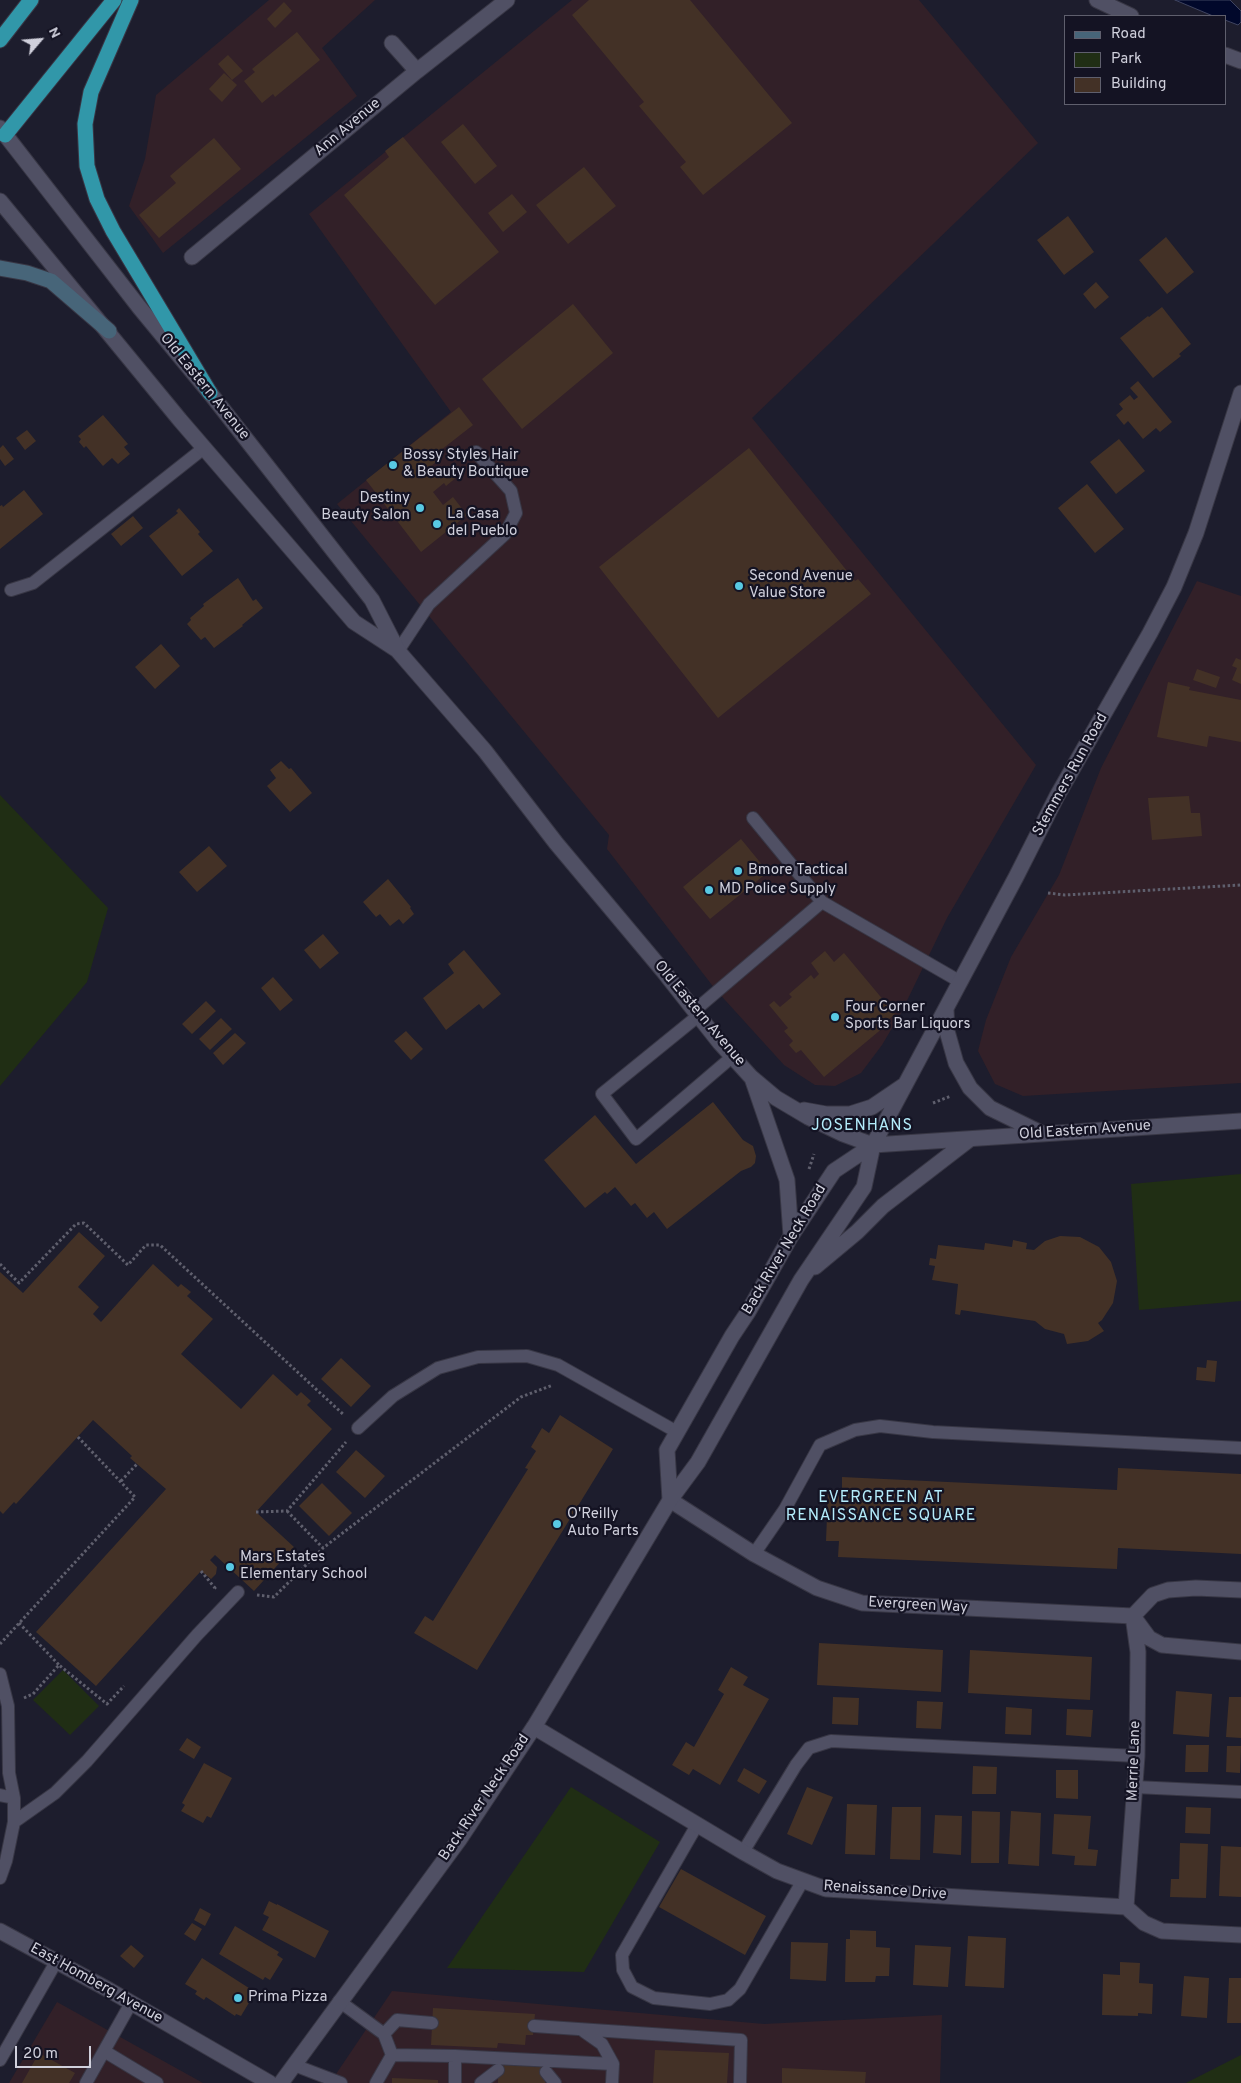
<!DOCTYPE html>
<style>
body{margin:0}
#map{position:relative;width:1241px;height:2083px;overflow:hidden;background:#1d1d2d;font-family:Overpass,sans-serif}
canvas{display:block}
.legend{position:absolute;left:1064px;top:15px;width:162px;height:90px;box-sizing:border-box;background:#141323;border:1px solid #5f5f6d;margin:0;padding:6px 9px;list-style:none;font-size:15px;color:#d0d0dc}
.legend li{display:flex;align-items:center;gap:10px;height:25px}
.legend b{width:25px;border:1px solid #5f5f6d}
.north{position:absolute;left:15px;top:15px;width:50px;height:50px;-webkit-text-stroke:4px #141323;paint-order:stroke;rotate:63deg;font-size:14px;font-weight:700;line-height:20px;text-align:center;color:#d0d0dc}
.north::after{content:'';display:block;margin:auto;width:18px;height:22px;background:#d0d0dc;clip-path:polygon(50% 0,100% 100%,50% 72%,0 100%)}
.scale{position:absolute;left:15px;top:2046px;width:76px;height:22px;box-sizing:border-box;border:2px solid #d0d0dc;border-top:0;padding-left:6px;font-size:15px;line-height:18px;white-space:nowrap;color:#d0d0dc;-webkit-text-stroke:4px #141323;paint-order:stroke}
</style>
<div id="map">
<canvas width="1241" height="2083"></canvas>
<ul class="legend">
<li><b style="height:6px;background:#476579"></b>Road</li>
<li><b style="height:14px;background:#202e14"></b>Park</li>
<li><b style="height:14px;background:#433126"></b>Building</li>
</ul>
<div class="north">N</div>
<div class="scale">20 m</div>
</div>
<script>
const g = document.querySelector('canvas').getContext('2d');
g.lineJoin = 'round';
function paint(path, color) { g.fillStyle = color; g.fill(path, 'evenodd'); }
const toPath = rows => new Path2D(rows.map(r => 'M' + r).join(''));
function strokePath(path, color, width, dash) { g.strokeStyle = color; g.lineWidth = width; g.lineCap = dash ? 'butt' : 'round'; g.setLineDash(dash || []); g.stroke(path); }
function write(font, color, halo, rows, align = 'center') {
  g.font = font + ' Overpass,sans-serif'; g.lineWidth = 4.5; g.setLineDash([]); g.textBaseline = 'middle'; g.strokeStyle = halo; g.fillStyle = color; for (const [text, x, y, turn = 0] of rows) {
    g.save(); g.translate(x, y); g.rotate((+turn || 0) * Math.PI / 180); g.textAlign = isNaN(turn) ? turn : align; if (halo) g.strokeText(text, 0, 0); g.fillText(text, 0, 0); g.restore();
  }
}
paint(toPath([
 [269,0,375,0,322,48,357,96,163,253,129,206,145,159,156,95],
 [572,0,919,0,1038,143,752,418,1036,765,947,918,901,1013,882,1045,861,1073,835,1086,815,1085,784,1065,715,989,607,849,609,835,337,504,451,412,309,214],
 [1197,581,1241,596,1241,1083,1023,1096,995,1084,978,1051,986,1020,1011,957,1059,875,1101,768],
 [392,1991,764,2024,942,2015,940,2083,330,2083],
 [57,2002,203,2083,9,2083]
]), '#322028');
paint(toPath([
 [0,795,108,908,87,982,0,1086],
 [1241,1174,1241,1301,1139,1310,1131,1184],
 [63,1670,99,1706,70,1735,33,1700],
 [571,1787,660,1842,584,1972,447,1968],
 [1241,2055,1241,2083,1186,2083]
]), '#202e14');
const water = toPath([
 [1175,0,1230,0,1241,11,1241,22,1238,25,1225,20,1225,16,1213,16,1175,0]
]);
paint(water, '#01082b');
strokePath(water, '#3f4460', 1);
paint(toPath([
 [589,0,690,0,792,123,703,195,680,167,686,162,639,106,644,102,572,15],
 [284,2,292,11,275,28,267,19],
 [297,32,320,60,275,97,273,94,262,103,244,81,255,72,252,69],
 [228,55,243,71,232,80,218,64],
 [224,73,237,85,222,102,209,89],
 [463,124,497,166,475,184,441,142],
 [403,137,499,252,435,305,344,195,389,157,385,151],
 [214,138,241,169,159,238,139,215,176,183,170,176],
 [584,167,616,206,568,244,536,205],
 [512,194,527,212,503,232,488,213],
 [1068,216,1094,252,1064,275,1037,240],
 [1166,237,1194,272,1167,294,1139,260],
 [1096,282,1109,297,1095,309,1083,294],
 [573,304,613,353,522,429,482,379],
 [1162,307,1191,344,1179,354,1181,356,1153,378,1120,338,1148,316,1149,317],
 [1138,381,1172,422,1160,432,1156,428,1143,439,1128,421,1124,425,1116,415,1123,409,1119,404,1130,395,1134,400,1138,397,1130,388],
 [459,407,473,425,432,457,436,462,431,466,438,474,450,465,458,476,446,486,444,483,433,492,443,505,453,497,467,515,421,552,366,480],
 [103,415,128,444,124,447,130,454,118,464,112,458,103,466,86,446,84,448,79,442,81,439,78,436],
 [27,430,36,441,25,450,16,438],
 [1119,439,1145,471,1116,494,1090,462],
 [3,445,14,459,5,466,0,459,0,448],
 [749,448,855,581,858,579,871,594,718,718,599,567],
 [1087,484,1124,529,1095,553,1058,508],
 [24,490,43,514,0,549,0,506,2,505,3,507],
 [179,508,200,532,198,534,213,551,182,576,149,536,178,513,176,511],
 [133,516,143,528,121,546,111,534],
 [238,578,253,601,256,599,263,608,242,625,243,626,214,648,205,637,201,640,187,624,191,620,190,618,204,606,203,604],
 [161,644,180,666,155,689,135,667],
 [1236,658,1241,660,1241,684,1232,680,1237,668,1232,666],
 [1197,669,1220,677,1216,688,1193,680],
 [1168,682,1190,687,1189,690,1241,700,1241,742,1209,736,1207,747,1157,737],
 [281,761,289,769,291,768,312,793,290,812,267,786,276,778,270,770],
 [1189,796,1191,813,1200,813,1202,836,1152,840,1148,798],
 [741,839,768,872,710,919,683,887],
 [209,846,227,866,197,892,179,872],
 [388,879,411,907,410,908,414,914,403,924,399,919,390,926,380,914,376,917,363,902],
 [323,934,339,953,320,969,304,950],
 [464,950,501,994,483,1009,479,1004,446,1030,423,998,454,973,448,964],
 [825,951,834,962,844,953,895,1014,888,1020,890,1022,824,1077,801,1050,796,1053,789,1045,793,1041,784,1031,788,1028,769,1005,774,1001,780,1007,792,997,789,994,811,975,814,979,819,974,811,963],
 [273,977,293,1000,280,1011,261,988],
 [206,1001,216,1011,192,1034,182,1024],
 [221,1018,232,1029,210,1050,199,1039],
 [406,1031,423,1049,411,1060,394,1041],
 [235,1033,246,1043,223,1065,213,1053],
 [713,1102,743,1140,753,1146,756,1156,755,1163,751,1167,741,1171,667,1229,654,1212,647,1218,635,1203,631,1206,615,1187,607,1194,605,1192,585,1208,544,1160,595,1115,636,1164],
 [79,1232,105,1256,78,1287,99,1307,93,1314,101,1322,153,1264,178,1287,181,1284,191,1292,187,1296,213,1319,181,1354,241,1409,273,1374,297,1396,301,1392,311,1401,307,1405,332,1429,256,1512,294,1547,254,1591,215,1555,210,1560,217,1567,216,1574,211,1579,201,1571,96,1686,36,1632,166,1489,130,1458,132,1456,93,1420,16,1504,14,1502,3,1514,0,1511,0,1272,23,1293],
 [1060,1236,1080,1237,1099,1247,1111,1262,1117,1281,1113,1303,1102,1320,1098,1323,1104,1331,1088,1341,1067,1344,1064,1334,1045,1329,1035,1321,961,1310,960,1315,955,1314,958,1284,932,1280,935,1266,929,1265,930,1258,936,1259,938,1245,984,1250,985,1243,1012,1247,1013,1240,1027,1243,1026,1249,1034,1250,1045,1241],
 [341,1358,371,1386,351,1407,321,1379],
 [1207,1360,1217,1361,1215,1382,1196,1380,1197,1367,1206,1368],
 [560,1415,613,1449,477,1670,414,1633,425,1616,433,1621,528,1469,525,1468,536,1451,531,1447,542,1428,549,1433],
 [356,1450,385,1476,365,1498,336,1472],
 [1118,1468,1241,1474,1241,1554,1118,1548,1117,1569,838,1557,839,1541,826,1541,828,1491,842,1491,842,1477,1117,1490],
 [322,1483,352,1513,329,1536,299,1506],
 [819,1643,943,1650,941,1692,817,1685],
 [970,1650,1092,1657,1090,1700,968,1693],
 [731,1667,748,1677,743,1685,769,1699,720,1785,693,1769,689,1775,672,1765,686,1742,694,1747,724,1694,718,1690],
 [1176,1691,1212,1694,1209,1737,1173,1734],
 [833,1697,859,1698,858,1725,832,1724],
 [1229,1697,1241,1697,1241,1738,1226,1737],
 [917,1701,943,1702,941,1729,916,1728],
 [1006,1707,1032,1709,1031,1735,1005,1734],
 [1067,1709,1093,1710,1091,1737,1066,1735],
 [187,1738,201,1747,194,1759,179,1750],
 [1186,1745,1209,1745,1208,1772,1185,1772],
 [1227,1746,1241,1746,1240,1773,1226,1772],
 [204,1763,232,1778,211,1818,207,1816,203,1823,181,1811,185,1805,182,1803],
 [973,1766,997,1767,996,1794,972,1794],
 [744,1768,767,1781,759,1794,737,1781],
 [1056,1770,1078,1770,1078,1799,1056,1798],
 [807,1787,833,1797,812,1845,787,1834],
 [847,1804,877,1805,875,1855,845,1854],
 [892,1807,921,1807,920,1860,890,1859],
 [1186,1807,1211,1808,1210,1834,1185,1833],
 [972,1811,1000,1812,999,1863,971,1863],
 [1011,1811,1041,1813,1039,1866,1008,1864],
 [1054,1814,1091,1816,1088,1849,1098,1850,1096,1866,1074,1865,1075,1856,1052,1854],
 [935,1815,962,1816,961,1855,933,1853],
 [1180,1843,1208,1844,1206,1898,1170,1897,1171,1879,1179,1879],
 [1221,1846,1241,1847,1241,1897,1219,1896],
 [681,1869,766,1916,745,1955,659,1907],
 [269,1901,277,1905,277,1904,329,1931,315,1958,262,1930,269,1917,263,1914],
 [200,1908,211,1914,205,1926,194,1920],
 [192,1923,202,1929,195,1941,184,1934],
 [235,1926,279,1952,277,1955,283,1959,270,1980,265,1977,263,1980,219,1954],
 [850,1930,876,1931,876,1947,890,1948,889,1976,876,1976,875,1982,845,1982,846,1939,850,1939],
 [968,1936,1006,1938,1004,1988,965,1986],
 [791,1942,828,1943,826,1981,790,1979],
 [131,1945,144,1956,134,1968,120,1956],
 [915,1945,951,1947,948,1987,913,1985],
 [202,1958,252,1990,250,1994,253,1996,241,2016,236,2014,235,2016,206,1997,204,2000,195,1994,197,1991,185,1984],
 [1120,1962,1140,1963,1139,1983,1153,1984,1152,2014,1138,2013,1138,2016,1102,2015,1103,1974,1120,1975],
 [1184,1976,1209,1978,1207,2018,1181,2016],
 [1229,1978,1241,1978,1241,2023,1227,2023],
 [433,2008,535,2014,533,2035,526,2035,525,2045,498,2043,497,2048,431,2045],
 [655,2050,729,2053,727,2083,653,2083],
 [39,2053,75,2073,69,2083,22,2083],
 [498,2064,546,2066,545,2083,498,2083],
 [782,2068,866,2072,865,2083,782,2083],
 [392,2078,438,2080,438,2083,392,2083]
]), '#433126');
const service = toPath([
 [11,590,33,583,204,448],
 [398,651,429,604,505,534,516,513,511,491,476,452],
 [753,818,822,902],
 [694,1011,822,902,959,981],
 [698,1016,602,1094,636,1139,732,1057],
 [358,1428,393,1396,438,1368,478,1357,527,1356,558,1365,677,1432],
 [754,1554,785,1509,820,1445,855,1430,880,1426,933,1432,1241,1448],
 [0,1674,8,1706,9,1773,14,1798,14,1822,6,1861,0,1878],
 [1135,1787,1241,1792],
 [0,1795,14,1798],
 [14,1822,55,1793,87,1761,197,1635,238,1592],
 [697,1825,622,1955,623,1970,632,1987,654,1998,710,2004,728,2000,740,1989,802,1882],
 [743,1852,796,1765,809,1748,831,1741,1137,1756],
 [339,2001,384,2034,392,2055,376,2083],
 [534,2026,741,2040,740,2083],
 [582,2030,602,2044,613,2064],
 [384,2034,397,2020,432,2023],
 [104,2051,157,2083],
 [392,2055,455,2056,613,2064,612,2083],
 [0,2060,56,1962],
 [294,2065,341,2083],
 [546,2072,555,2083],
 [86,2083,131,2003],
 [455,2083,455,2056],
 [481,2083,498,2070]
]);
const minor = toPath([
 [1097,0,1131,16],
 [392,43,417,71],
 [1225,55,1241,61],
 [192,257,417,71,507,0],
 [670,1500,754,1554,817,1588,862,1603,1133,1616,1153,1595,1168,1590,1196,1588,1241,1590],
 [1135,1619,1149,1638,1162,1645,1241,1652],
 [534,1727,743,1852,777,1871,826,1889,1126,1907,1144,1923,1162,1931,1241,1935],
 [1126,1907,1137,1756,1138,1652,1133,1616],
 [0,1931,109,1990,270,2083]
]);
const tertiary = toPath([
 [0,128,139,307,210,393,372,600,398,651,485,751,556,843,664,972,720,1043,751,1077,776,1098,808,1117,843,1134,873,1145,1241,1121],
 [0,201,180,420,354,622,397,650],
 [946,1009,947,1031,956,1063,970,1088,990,1108,1041,1133],
 [752,1078,787,1180,791,1236],
 [804,1110,826,1114,850,1114,872,1107,903,1086],
 [815,1267,857,1232,883,1206,970,1139],
 [670,1500,667,1450,732,1336,748,1312,791,1236,834,1171,873,1145],
 [281,2083,459,1840,534,1727,670,1500,698,1462,801,1280,864,1187,873,1145,1016,877,1057,796,1150,633,1174,587,1196,533,1241,393]
]);
const secondary = toPath([
 [0,268,27,273,51,281,109,331]
]);
const motorway = toPath([
 [131,0,91,92,85,124,87,166,97,199,113,231,210,393],
 [0,40,31,0],
 [5,135,114,0]
]);
strokePath(service, '#383745', 14);
strokePath(minor, '#383745', 17);
strokePath(tertiary, '#383745', 17);
strokePath(secondary, '#383745', 17);
strokePath(motorway, '#383745', 17);
strokePath(toPath([
 [1048,893,1065,895,1241,885],
 [933,1103,951,1096],
 [809,1169,814,1154],
 [0,1264,19,1283,76,1224,84,1223,128,1265,146,1245,160,1245,344,1415],
 [121,1481,137,1464],
 [287,1511,323,1548,521,1397,553,1385],
 [256,1512,287,1511,346,1442],
 [201,1571,215,1588,213,1589],
 [257,1595,274,1597,323,1548],
 [19,1623,59,1665],
 [0,1644,135,1497,77,1436],
 [24,1698,33,1694,59,1665,107,1704,124,1686]
]), '#5f5f6d', 3, [2.5, 2.5]);
strokePath(service, '#505064', 12);
strokePath(minor, '#505064', 15);
strokePath(tertiary, '#505064', 15);
strokePath(secondary, '#476579', 15);
strokePath(motorway, '#3197a9', 15);
for (const [x, y, r, color] of [
 [393,465,5,"#58c9e3"],
 [420,508,5,"#58c9e3"],
 [437,524,5,"#58c9e3"],
 [739,586,5,"#58c9e3"],
 [738,871,5,"#58c9e3"],
 [709,890,5,"#58c9e3"],
 [835,1017,5,"#58c9e3"],
 [557,1524,5,"#58c9e3"],
 [230,1567,5,"#58c9e3"],
 [238,1998,5,"#58c9e3"]
]) { const dot = new Path2D(); dot.arc(x, y, r, 0, 2 * Math.PI); g.fillStyle = color; g.fill(dot); strokePath(dot, '#141323', 2); }
write('15px', '#d0d0dc', '#141323', [
 ["Ann Avenue",348,128,-40],
 ["Old Eastern Avenue",204,387,51],
 ["Stemmers Run Road",1071,775,-61],
 ["Old Eastern Avenue",699,1014,50],
 ["Old Eastern Avenue",1085,1131,-4],
 ["Back River Neck Road",785,1250,-59],
 ["Evergreen Way",918,1606,3],
 ["Merrie Lane",1135,1761,-88],
 ["Back River Neck Road",485,1798,-56],
 ["Renaissance Drive",885,1891,4],
 ["East Homberg Avenue",96,1984,29]
]);
write('15px', '#d0d0dc', '#141323', [
 ["Bossy Styles Hair",403,456],
 ["& Beauty Boutique",403,473],
 ["Destiny",410,499,"right"],
 ["Beauty Salon",410,516,"right"],
 ["La Casa",447,515],
 ["del Pueblo",447,532],
 ["Second Avenue",749,577],
 ["Value Store",749,594],
 ["Bmore Tactical",748,871],
 ["MD Police Supply",719,890],
 ["Four Corner",845,1008],
 ["Sports Bar Liquors",845,1025],
 ["O'Reilly",567,1515],
 ["Auto Parts",567,1532],
 ["Mars Estates",240,1558],
 ["Elementary School",240,1575],
 ["Prima Pizza",248,1998]
], 'left');
g.letterSpacing = '1px';
write('16px', '#b4ecfb', '#141323', [
 ["JOSENHANS",862,1127],
 ["EVERGREEN AT",881,1499],
 ["RENAISSANCE SQUARE",881,1517]
]);
g.letterSpacing = '0px';
</script>
